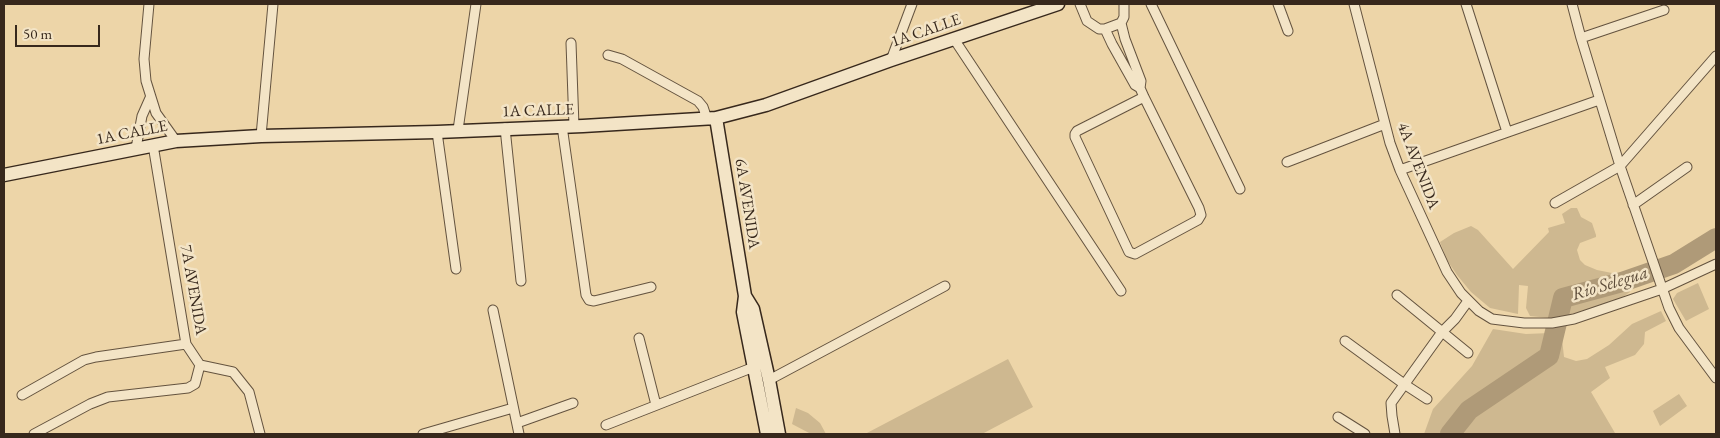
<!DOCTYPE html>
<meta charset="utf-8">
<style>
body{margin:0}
#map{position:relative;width:1720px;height:438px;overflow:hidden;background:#edd5a8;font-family:"EB Garamond",serif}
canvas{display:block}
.frame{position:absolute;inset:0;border:5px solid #37281c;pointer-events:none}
.scale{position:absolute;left:15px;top:25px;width:85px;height:22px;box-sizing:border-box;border:2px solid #37281c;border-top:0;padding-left:6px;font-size:15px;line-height:18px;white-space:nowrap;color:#37281c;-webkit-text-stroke:4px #f3e4c6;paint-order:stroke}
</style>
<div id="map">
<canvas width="1720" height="438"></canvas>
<div class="frame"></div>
<div class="scale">50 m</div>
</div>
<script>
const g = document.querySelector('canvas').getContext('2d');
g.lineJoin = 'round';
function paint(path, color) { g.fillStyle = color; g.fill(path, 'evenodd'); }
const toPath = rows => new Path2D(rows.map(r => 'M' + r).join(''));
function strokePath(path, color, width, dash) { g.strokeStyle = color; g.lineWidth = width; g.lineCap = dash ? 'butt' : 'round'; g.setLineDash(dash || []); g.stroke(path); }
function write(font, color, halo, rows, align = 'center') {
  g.font = font + ' "EB Garamond",serif'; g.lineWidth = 5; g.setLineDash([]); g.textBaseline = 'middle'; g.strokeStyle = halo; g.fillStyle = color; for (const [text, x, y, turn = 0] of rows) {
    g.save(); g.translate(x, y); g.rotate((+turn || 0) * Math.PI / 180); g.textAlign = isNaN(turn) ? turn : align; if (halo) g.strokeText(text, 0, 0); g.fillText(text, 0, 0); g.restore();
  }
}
paint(toPath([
 [1571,208,1577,208,1581,217,1592,223,1596,235,1596,237,1580,243,1577,250,1580,260,1585,265,1597,270,1622,275,1630,288,1630,292,1620,299,1572,315,1549,318,1530,316,1526,308,1528,286,1519,285,1518,314,1490,308,1471,292,1457,275,1447,260,1440,242,1454,233,1471,226,1478,230,1513,269,1549,232,1548,228,1565,223,1562,214],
 [1698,283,1709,309,1686,321,1673,299,1677,293],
 [1661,311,1666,321,1645,332,1644,344,1635,355,1605,367,1610,378,1591,392,1615,433,1614,434,1424,434,1433,409,1472,366,1493,329,1526,334,1550,333,1551,329,1558,330,1562,339,1564,357,1576,361,1587,359,1609,345,1632,324],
 [1008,359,1033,407,982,434,865,434],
 [1679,394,1687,406,1660,426,1653,411],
 [796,408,808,413,820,423,826,434,811,434,792,424]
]), '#ceb890');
strokePath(toPath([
 [1450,434,1469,410,1549,356,1563,298,1622,282,1674,264,1716,238]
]), '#af9a78', 20);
const street = toPath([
 [149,4,144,59,146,81,156,113,176,141],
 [1080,4,1087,21,1099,29,1105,29,1121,23,1124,17,1124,4],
 [1151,4,1240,189],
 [1278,4,1288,31],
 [1354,4,1390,143,1400,170,1447,272,1461,293,1479,311,1492,319,1524,323,1552,323,1574,319,1662,289,1716,264],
 [1466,4,1507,132],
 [1572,4,1581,38,1620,166,1669,308,1679,328,1716,378],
 [1121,23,1125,39,1141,81,1140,88],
 [1105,29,1112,44,1135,85,1140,88,1144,97,1199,208,1201,215,1198,220,1135,254,1129,252,1075,137,1075,134,1077,131,1144,97],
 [1581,38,1664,10],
 [954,39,1121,291],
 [571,43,574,126],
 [608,55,622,59,698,101,703,107,707,119],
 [891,60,912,4],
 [562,126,586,295,589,300,594,301,651,287],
 [505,128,521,281],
 [458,130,476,4],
 [437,132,456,269],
 [261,136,273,4],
 [153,145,186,344,200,365,233,372,249,392,260,434],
 [136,148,142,116,150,98],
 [1287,162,1385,124],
 [1400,170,1599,100],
 [1555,203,1620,166,1716,56],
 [1633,205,1687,167],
 [1397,295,1468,353],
 [493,310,519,434],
 [639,338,656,405],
 [1345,341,1404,384,1427,399],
 [769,380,945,286],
 [22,395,84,360,96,357,186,344],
 [1338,417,1365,434],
 [517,423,573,403],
 [606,425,759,365],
 [34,434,90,404,108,397,188,388,195,384,200,365],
 [423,434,513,408],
 [1395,434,1392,416,1391,403,1442,332,1455,319,1468,301]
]);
const secondary = toPath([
 [716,118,745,296,743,312,767,434],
 [4,175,176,141,261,136,437,132,583,126,716,118,766,105,891,60,1058,4],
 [745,296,753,309,769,380,779,434]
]);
strokePath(street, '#64533f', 11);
strokePath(secondary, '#37281c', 15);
strokePath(street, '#f3e4c6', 9);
strokePath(secondary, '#f3e4c6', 12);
write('16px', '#37281c', '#f3e4c6', [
 ["1A CALLE",926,31,-19],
 ["1A CALLE",538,111,-2],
 ["1A CALLE",132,133,-11],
 ["4A AVENIDA",1418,166,69],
 ["6A AVENIDA",747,204,81],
 ["7A AVENIDA",193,290,80]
]);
write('italic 18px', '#5b4a38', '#f3e4c6', [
 ["Río Selegua",1610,284,-17]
]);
</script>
